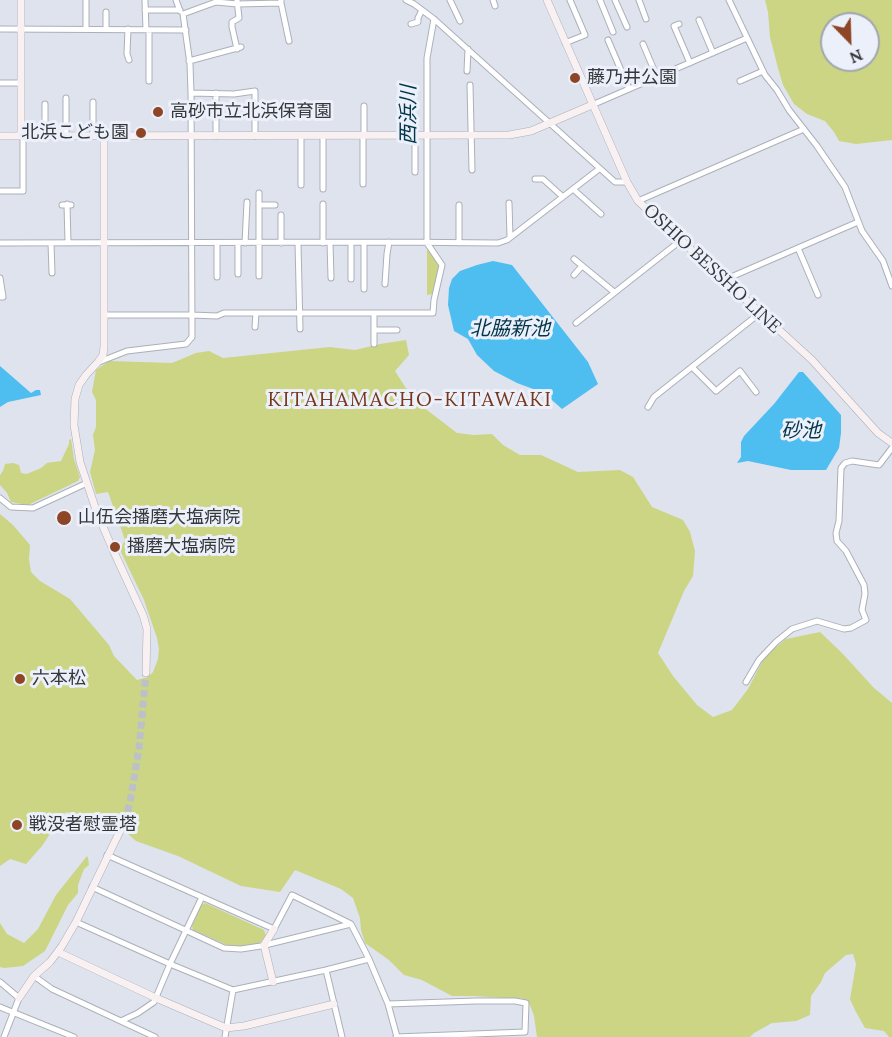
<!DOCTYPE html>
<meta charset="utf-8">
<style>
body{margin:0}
#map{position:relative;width:892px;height:1037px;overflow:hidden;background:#dee3ed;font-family:Lora,serif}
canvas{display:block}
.north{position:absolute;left:820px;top:12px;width:60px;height:60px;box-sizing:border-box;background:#ebf0fa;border:2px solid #a2a6ad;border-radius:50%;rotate:157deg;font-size:16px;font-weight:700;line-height:24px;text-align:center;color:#35373a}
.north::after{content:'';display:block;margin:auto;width:21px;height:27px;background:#8d4526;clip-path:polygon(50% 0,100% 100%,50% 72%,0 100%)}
</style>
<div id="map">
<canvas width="892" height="1037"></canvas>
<div class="north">N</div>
</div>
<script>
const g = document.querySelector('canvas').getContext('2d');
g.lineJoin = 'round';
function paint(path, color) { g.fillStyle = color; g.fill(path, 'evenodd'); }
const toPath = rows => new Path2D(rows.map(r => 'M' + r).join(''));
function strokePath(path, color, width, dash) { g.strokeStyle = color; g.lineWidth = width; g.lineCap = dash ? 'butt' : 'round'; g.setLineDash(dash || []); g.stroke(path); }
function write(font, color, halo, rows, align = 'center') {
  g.font = font + ' Lora,"Noto Sans JP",serif'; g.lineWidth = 6; g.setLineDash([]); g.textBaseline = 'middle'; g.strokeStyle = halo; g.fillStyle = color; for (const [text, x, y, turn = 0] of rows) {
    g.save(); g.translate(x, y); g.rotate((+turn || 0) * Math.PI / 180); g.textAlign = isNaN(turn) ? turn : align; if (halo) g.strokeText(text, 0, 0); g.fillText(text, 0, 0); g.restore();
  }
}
paint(toPath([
 [765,0,892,0,892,140,856,144,839,141,834,132,825,121,807,114,794,104,783,85,778,68,770,37,768,12],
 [832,24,868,24,868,60,832,60],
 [427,247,440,264,432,294,427,295],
 [406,340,409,355,395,371,409,393,427,410,457,433,474,435,492,434,503,445,520,455,541,455,578,472,620,470,633,477,652,507,683,520,690,532,695,551,693,576,684,591,658,653,673,676,697,705,713,717,732,710,748,689,765,656,786,639,820,632,842,653,874,688,892,703,892,1037,889,1037,884,1031,865,1028,855,1010,850,999,856,964,853,954,846,955,825,973,821,982,811,996,810,1015,796,1021,772,1023,754,1033,750,1037,537,1037,534,1016,530,1005,521,998,505,998,473,996,452,996,422,980,404,975,389,960,365,943,361,930,360,918,353,898,341,889,295,870,280,892,241,886,178,856,136,841,128,834,123,825,111,830,100,826,99,829,96,828,67,812,63,814,42,846,26,864,10,859,0,866,0,514,13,525,30,545,29,559,31,572,40,581,70,599,109,645,114,656,137,680,148,677,153,672,158,659,159,649,157,638,144,600,120,550,125,540,108,492,96,494,90,472,95,450,93,435,96,427,96,400,92,392,96,370,109,361,172,363,196,353,209,351,223,358,330,347,355,350,380,344],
 [71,439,74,459,80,477,78,481,28,505,11,502,7,493,0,485,0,475,3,471,5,464,13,463,19,465,21,473,27,474,41,468,47,463,61,461,69,444,69,440],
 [87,856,88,858,89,865,84,869,78,885,78,893,68,905,45,951,23,966,4,968,0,967,0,923,7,934,24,943,38,929,56,895],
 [205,903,264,930,266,936,263,940,257,945,240,947,227,945,193,930,192,926,201,905]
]), '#cbd584');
paint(toPath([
 [493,261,512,265,588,362,598,384,562,409,544,393,517,383,494,371,477,355,468,339,454,331,448,305,449,288,452,279,460,271,477,265],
 [0,366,31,393,36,390,40,390,41,395,8,402,0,407],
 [799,372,803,372,841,415,841,433,839,448,826,470,791,470,748,461,737,463,741,457,741,442,744,436,774,404]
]), '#4ebdf0');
strokePath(toPath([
 [120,831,127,814,131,797,139,748,146,673]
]), '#bcc1c9', 7, [7, 3.5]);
const street = toPath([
 [176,0,180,11],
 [237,0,239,18,232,22,232,27,237,49],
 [406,0,414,4,434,19,615,182,627,182],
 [450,0,460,21],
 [493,0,495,6],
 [600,0,613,32],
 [615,0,627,27],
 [639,0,646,19],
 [729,0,765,75,777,90,789,110,817,146,845,187,862,231,883,261,892,286],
 [86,1,86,29],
 [145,1,146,30],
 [281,3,289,41],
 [145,10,180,10],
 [106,12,106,29],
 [699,20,713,53],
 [411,24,418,22,418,18,422,10],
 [679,24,674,26,690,63],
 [0,29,186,30],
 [128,29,127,54,129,60],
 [149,30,149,81],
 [608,40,629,89],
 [565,43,585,35,570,0],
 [643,44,657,77],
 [189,61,241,47],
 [467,71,468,49],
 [740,81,763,71],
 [0,83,21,83],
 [470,85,472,170],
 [191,93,234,94,255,91,255,136],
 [66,98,66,136],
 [93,102,93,136],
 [45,104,45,136],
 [592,105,747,38],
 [364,135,364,106],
 [216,136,216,93],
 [415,172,415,135],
 [535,179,543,179,563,197],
 [363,184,363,135],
 [301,185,301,136],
 [323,189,323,136],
 [573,189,601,214],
 [0,191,23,191,23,136],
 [638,201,804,129],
 [509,203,510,237],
 [67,204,68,243],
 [62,205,71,205],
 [259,205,275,205],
 [0,243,389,242,498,243,507,240,599,169],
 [51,243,52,273],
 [217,243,217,277],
 [245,243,247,202],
 [281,243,281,215],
 [298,243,300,329],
 [323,243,323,204],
 [330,243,331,278],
 [351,243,351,279],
 [364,243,364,289],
 [459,243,459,205],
 [798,248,818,295],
 [574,259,614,292],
 [238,274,238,243],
 [574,275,582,266],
 [259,276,259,193],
 [0,278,3,297,0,297],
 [724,280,858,222],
 [385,284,387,254,389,242],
 [104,315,192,315,217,316,224,313,433,313,434,300,442,265,427,243,427,58,434,19],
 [576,323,680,241],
 [255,327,256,313],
 [374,330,397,330],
 [374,344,374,313],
 [99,362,127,351,186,344,192,337,191,93,190,64,183,14,216,2,237,4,281,3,281,0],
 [692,367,716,391,740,371,756,392],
 [648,407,654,397,760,313],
 [0,498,11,507,33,508,87,483],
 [746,682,759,660,776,642,792,629,817,621,844,629,851,628,866,620,862,610,865,594,864,585,846,551,837,541,836,533,839,521,841,468,845,463,852,461,879,465,892,448],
 [107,855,274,929,292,895,351,924,369,959,388,1004,397,1037],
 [92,887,224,948,241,949,261,946,351,924],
 [76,922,170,964,233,990,326,970,369,959],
 [326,970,342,1037],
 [34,976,52,989,155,1037],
 [0,982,19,998,4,1037],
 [388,1004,476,1001,515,1001,526,1003,525,1032,396,1037],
 [0,1007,74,1037],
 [121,1021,138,1013,154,1002,170,964,202,897],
 [225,1037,233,990]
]);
const secondary = toPath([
 [547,0,627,182,638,201,812,360,878,433,892,443],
 [0,136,509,135,531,131,592,105],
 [21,136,21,0],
 [104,136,104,347,103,355,98,362,86,375,79,385,75,399,74,425,80,462,96,510,113,550,143,615,147,629,146,673],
 [58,952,156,998,226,1028,244,1026,334,1004],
 [273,982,264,945,274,929],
 [19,998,34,976,50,962,62,946,76,922,120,831]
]);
strokePath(street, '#abb0b9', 7);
strokePath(secondary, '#abb0b9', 8);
strokePath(street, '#fff', 5);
strokePath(secondary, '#f9f0f2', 7);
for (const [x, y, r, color] of [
 [575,78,6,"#8d4526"],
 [158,112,6,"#8d4526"],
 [141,133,6,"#8d4526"],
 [64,518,8,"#8d4526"],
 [115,547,6,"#8d4526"],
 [20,679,6,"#8d4526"],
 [17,825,6,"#8d4526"]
]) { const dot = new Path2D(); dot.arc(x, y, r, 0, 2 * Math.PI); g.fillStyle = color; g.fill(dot); strokePath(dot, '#ebf0fa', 2); }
write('18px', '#35373a', '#ebf0fa', [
 ["藤乃井公園",587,78],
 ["高砂市立北浜保育園",170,112],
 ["北浜こども園",129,133,"right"],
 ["山伍会播磨大塩病院",78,518],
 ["播磨大塩病院",127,547],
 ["六本松",32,679],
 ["戦没者慰霊塔",29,825]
], 'left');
write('18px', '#35373a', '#ebf0fa', [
 ["OSHIO BESSHO LINE",712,269,43]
]);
write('italic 20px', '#013549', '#ebf0fa', [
 ["西浜川",409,115,-90],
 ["北脇新池",510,329],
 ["砂池",801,431]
]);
g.letterSpacing = '1.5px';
write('20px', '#78371b', '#ebf0fa', [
 ["KITAHAMACHO-KITAWAKI",410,400]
]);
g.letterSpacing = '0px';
</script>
